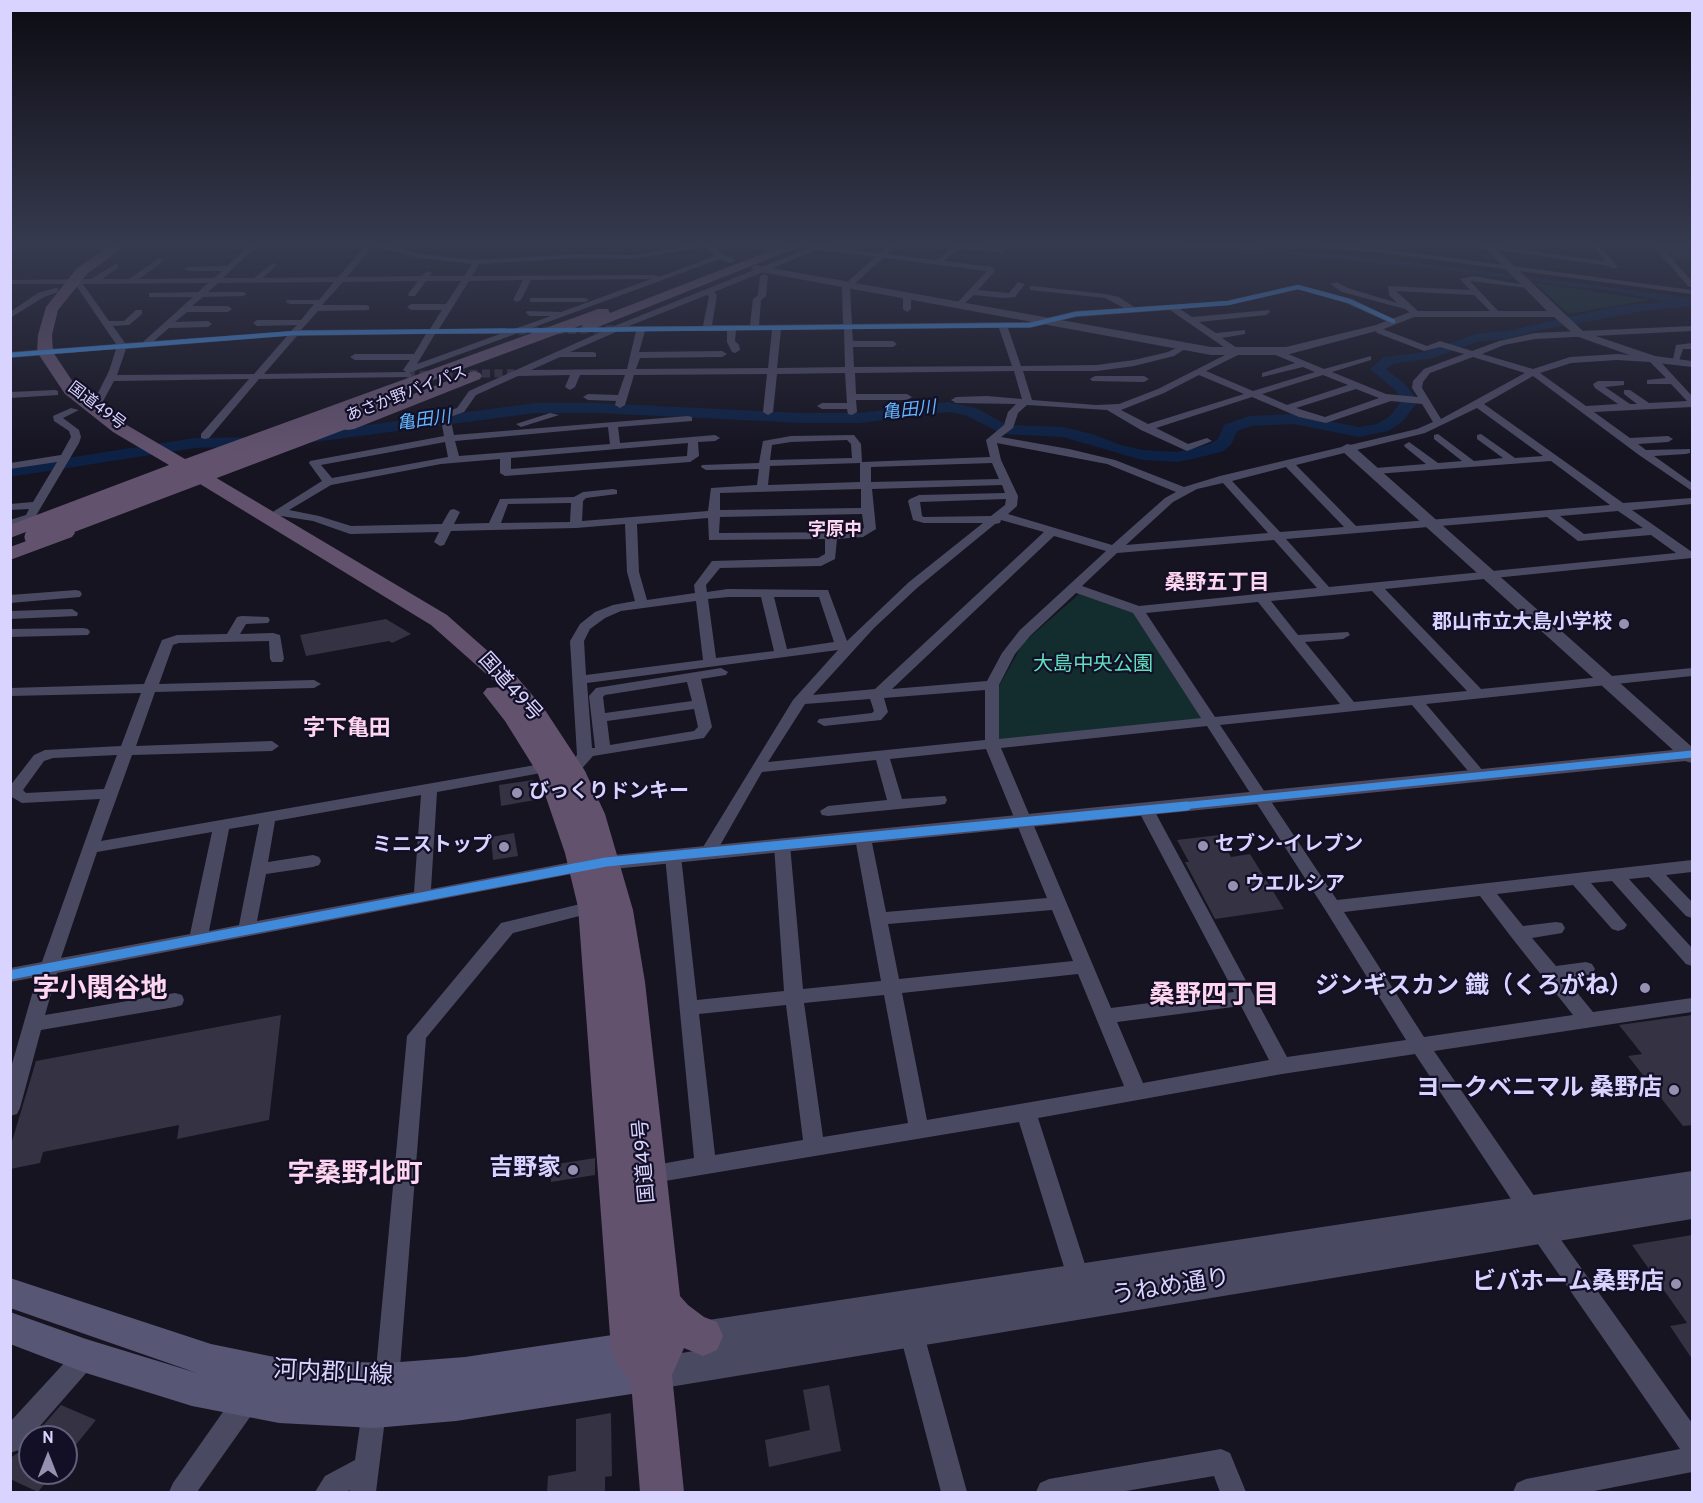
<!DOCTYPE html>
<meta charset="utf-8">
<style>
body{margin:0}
#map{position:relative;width:1703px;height:1503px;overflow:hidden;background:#161421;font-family:Overpass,sans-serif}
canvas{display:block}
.frame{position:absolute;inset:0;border:12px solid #d9d4ff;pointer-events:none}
.north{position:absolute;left:18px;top:1425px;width:60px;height:60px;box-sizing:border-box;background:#130f26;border:2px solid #625e7d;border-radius:50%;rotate:0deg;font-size:16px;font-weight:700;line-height:24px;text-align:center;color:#d9d4ff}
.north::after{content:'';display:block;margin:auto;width:21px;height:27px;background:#9591b1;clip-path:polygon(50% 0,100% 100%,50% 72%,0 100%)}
</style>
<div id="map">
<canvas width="1703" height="1503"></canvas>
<div class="frame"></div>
<div class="north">N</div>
</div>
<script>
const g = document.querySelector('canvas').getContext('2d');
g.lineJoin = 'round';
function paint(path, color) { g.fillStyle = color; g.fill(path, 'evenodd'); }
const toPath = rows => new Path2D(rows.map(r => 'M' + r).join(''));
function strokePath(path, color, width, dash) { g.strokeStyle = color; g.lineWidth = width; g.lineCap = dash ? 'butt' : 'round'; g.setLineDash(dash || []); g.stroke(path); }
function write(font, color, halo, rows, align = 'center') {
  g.font = font + ' Overpass,"Noto Sans JP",sans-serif'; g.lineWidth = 4.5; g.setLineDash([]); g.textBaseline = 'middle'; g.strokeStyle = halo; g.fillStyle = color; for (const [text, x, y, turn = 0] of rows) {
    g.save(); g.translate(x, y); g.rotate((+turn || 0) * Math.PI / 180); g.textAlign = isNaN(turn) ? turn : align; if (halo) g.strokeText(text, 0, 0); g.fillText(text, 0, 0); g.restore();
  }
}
paint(toPath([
 [1653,243,1692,247,1692,261,1669,260],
 [1535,283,1650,300,1568,314],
 [1079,594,1133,613,1202,718,998,740,999,686,1023,643]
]), '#132c2d');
paint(toPath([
 [1228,248,1378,258,1460,268,1692,298,1692,306,1623,313,1601,310,1664,302,1625,293,1424,268]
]), '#0d2144');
paint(toPath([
 [1172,243,1221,243,1262,247,1268,251,1262,255,1178,247,1172,243],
 [1644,303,1649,304,1651,307,1649,310,1536,331,1507,339,1481,341,1430,359,1393,364,1386,369,1405,384,1416,398,1416,404,1402,422,1388,431,1359,437,1293,424,1251,426,1237,431,1231,445,1222,452,1178,462,1142,460,1063,437,1003,434,965,415,948,412,860,423,801,423,598,413,536,413,298,444,290,439,298,434,536,403,598,403,801,413,860,413,948,402,976,408,1007,425,1063,427,1092,434,1121,445,1142,450,1178,452,1210,444,1218,439,1224,425,1249,416,1293,414,1359,427,1377,424,1390,416,1400,403,1400,398,1395,390,1370,369,1384,357,1423,352,1479,333,1506,331,1613,307,1644,303],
 [261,437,267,438,269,442,267,446,195,448,10,477,10,467,195,438,261,437]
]), '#0d2144');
paint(toPath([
 [386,619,411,634,392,643,389,641,306,656,300,635],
 [533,780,535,800,501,806,499,785],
 [514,833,518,856,493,860,491,837],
 [1219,835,1231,857,1250,854,1284,909,1215,919,1185,862,1189,862,1177,840],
 [281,1015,269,1120,177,1139,179,1125,43,1152,40,1163,10,1169,10,1148,36,1061],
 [1692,1015,1692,1125,1683,1126,1628,1056,1642,1054,1619,1025],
 [595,1158,595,1175,551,1182,551,1165],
 [1692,1235,1692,1359,1670,1326,1687,1323,1632,1245],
 [829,1385,841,1451,769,1467,765,1440,810,1430,803,1390],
 [61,1405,96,1420,66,1457,66,1437,33,1437],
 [611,1413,612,1476,605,1477,605,1492,547,1492,548,1476,576,1471,576,1419],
 [30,1441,30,1473,53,1473,38,1492,10,1479,10,1458,21,1451]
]), '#343243');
strokePath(toPath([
 [518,331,615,329],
 [407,375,514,373]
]), '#333142', 8, [8, 4.5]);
paint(toPath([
 [18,243,27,243,10,254,10,248,18,243],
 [252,243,260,243,223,278,254,278,273,263,277,265,263,278,338,277,368,243,380,243,420,254,477,260,576,254,634,255,703,243,711,245,634,259,576,258,479,264,472,276,655,275,659,277,718,255,725,257,409,373,412,375,410,377,259,379,209,438,205,439,201,438,201,434,249,379,114,381,101,405,91,410,86,407,94,401,109,371,116,349,10,358,10,352,116,344,75,284,10,284,10,280,91,279,115,264,118,264,118,268,102,279,129,279,159,258,163,260,162,262,139,279,214,278,222,271,188,271,184,269,188,267,227,266,252,243],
 [373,246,420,258,472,264,464,276,429,276,432,273,428,271,421,276,347,277,373,246],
 [651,279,561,312,527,311,526,313,530,316,551,316,509,331,505,328,439,329,469,281,523,280,513,300,517,302,521,300,531,280,651,279],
 [418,281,408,294,409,296,415,296,426,281,461,281,446,304,411,304,407,307,411,310,442,310,430,329,301,330,318,311,369,310,369,306,366,305,322,305,343,282,418,281],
 [334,282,319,300,287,300,286,302,290,304,314,304,301,320,257,320,253,323,257,326,297,325,291,331,154,341,169,328,208,327,212,324,208,321,175,322,187,312,228,312,232,309,228,306,192,306,203,297,243,296,247,294,243,292,208,292,218,283,334,282],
 [208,283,198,292,149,293,149,297,193,297,143,342,125,343,113,326,129,325,142,314,142,310,136,310,124,321,109,321,83,284,208,283],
 [426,334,414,354,355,354,350,357,355,360,410,360,403,370,406,372,264,374,297,336,426,334],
 [435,334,500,334,417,364,435,334],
 [287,336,254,374,117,375,126,349,287,336],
 [821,243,832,243,826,247,880,253,891,243,899,243,888,254,936,260,957,244,1001,249,1004,249,1004,253,959,248,944,261,992,267,995,271,978,290,1009,293,1018,282,1025,284,1015,297,1004,298,974,295,960,307,956,305,957,303,987,271,883,258,850,288,852,324,1030,322,1076,311,1124,308,1105,298,1030,290,1030,286,1033,286,1105,294,1119,297,1134,307,1228,301,1298,285,1352,299,1397,321,1390,323,1346,303,1298,289,1228,305,1180,309,1192,317,1269,310,1270,312,1266,315,1199,322,1216,333,1245,330,1245,334,1222,338,1240,350,1240,354,1206,371,1253,391,1315,372,1303,367,1262,377,1262,373,1295,363,1273,354,1271,352,1276,349,1324,369,1371,356,1371,360,1332,372,1386,394,1418,397,1412,388,1413,381,1424,369,1464,354,1440,347,1424,351,1377,333,1376,331,1380,328,1427,346,1440,341,1472,351,1499,341,1535,333,1692,326,1692,331,1535,339,1504,345,1482,354,1533,369,1570,357,1617,354,1656,357,1692,396,1692,407,1594,412,1630,438,1668,436,1673,439,1668,442,1638,444,1646,450,1690,449,1690,453,1686,454,1654,456,1692,483,1692,491,1639,455,1533,376,1484,404,1623,503,1692,498,1692,504,1632,510,1692,552,1692,558,1385,589,1481,689,1692,668,1692,676,1426,704,1484,772,1487,775,1479,780,1474,778,1412,705,1220,725,1337,900,1692,860,1692,872,1666,875,1692,902,1692,918,1686,916,1649,877,1629,879,1692,948,1692,966,1686,964,1612,881,1591,883,1627,925,1624,929,1618,931,1612,929,1573,885,1497,894,1523,926,1556,922,1562,923,1565,928,1562,933,1532,938,1556,966,1586,962,1592,964,1595,969,1592,974,1566,979,1593,1012,1692,998,1692,1012,1434,1051,1537,1200,1549,1223,1692,1423,1692,1472,1589,1492,1513,1492,1517,1483,1526,1479,1680,1449,1533,1237,1521,1214,1415,1054,1282,1074,1038,1118,1091,1283,1088,1291,1080,1294,1072,1291,1069,1283,1019,1122,647,1184,639,1182,636,1175,639,1168,694,1158,665,856,667,852,679,852,681,856,697,1000,784,991,774,845,776,841,782,839,788,841,790,845,803,989,881,981,855,838,857,834,863,833,869,834,871,838,886,912,1047,898,986,749,890,759,902,799,945,796,947,800,945,804,939,805,828,816,822,815,820,811,828,806,887,800,876,760,762,772,714,856,702,856,700,852,793,700,838,650,587,683,592,748,595,748,589,696,596,688,721,668,728,672,726,675,701,679,712,727,704,738,593,756,577,774,572,776,564,771,577,755,570,641,580,624,595,612,613,605,635,601,627,572,625,524,576,528,451,531,444,545,440,546,434,542,439,532,350,534,313,521,281,516,274,518,268,515,322,481,309,463,310,461,444,436,440,415,457,408,469,391,612,327,821,243],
 [817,250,875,257,842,287,843,324,759,325,761,300,766,296,768,276,764,274,760,276,758,295,753,299,750,325,712,325,717,295,714,292,817,250],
 [707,295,709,296,703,326,629,326,707,295],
 [1170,310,1231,352,1158,389,1119,404,1096,405,1032,400,1023,371,1097,371,1134,366,1174,356,1188,347,1184,344,1168,352,1134,360,1097,365,1021,366,1008,328,1030,328,1076,317,1170,310],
 [999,328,1012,366,854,367,853,347,893,347,897,344,893,341,853,341,852,329,999,328],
 [844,329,845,367,777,368,781,330,844,329],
 [736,330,772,330,768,368,636,369,640,358,722,357,727,354,722,351,639,352,645,331,727,331,727,342,732,352,735,353,740,350,739,345,735,341,736,330],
 [636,331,627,369,531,370,560,357,596,357,596,353,593,352,570,352,616,332,636,331],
 [1473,357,1525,373,1441,419,1422,388,1423,382,1430,373,1473,357],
 [1617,360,1650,362,1666,378,1647,380,1647,384,1671,384,1687,401,1649,403,1630,390,1624,390,1624,394,1637,404,1630,404,1605,387,1624,385,1624,381,1598,381,1593,384,1595,388,1618,404,1586,406,1540,373,1571,363,1617,360],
 [1014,371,1022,399,987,396,956,397,951,400,956,403,1016,404,1008,412,1004,425,986,440,990,457,862,462,861,444,854,435,791,436,763,441,759,463,702,465,701,467,706,470,759,469,757,485,711,488,708,511,582,521,583,501,586,498,617,494,617,490,613,489,583,492,574,497,500,499,489,523,454,524,460,512,454,509,450,510,442,524,351,526,319,516,289,510,331,485,441,464,500,459,500,473,505,476,690,462,699,456,698,442,715,441,720,438,715,435,620,443,618,427,692,421,692,417,688,416,454,435,450,417,464,412,476,395,518,376,570,375,565,387,570,390,575,387,580,375,625,375,618,395,588,394,583,397,588,400,616,401,615,405,620,408,625,405,634,375,767,374,763,412,768,415,773,412,777,374,845,373,847,403,822,403,817,406,822,409,847,409,848,414,852,415,857,412,856,400,907,400,912,397,907,394,856,394,855,373,1014,371],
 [1199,375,1244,394,1148,424,1121,410,1164,393,1199,375],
 [1323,375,1348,385,1287,405,1262,394,1323,375],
 [1356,389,1379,398,1325,417,1296,408,1356,389],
 [1252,397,1299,417,1326,423,1391,401,1422,404,1433,422,1417,429,1220,476,1184,487,1115,460,1069,449,1001,437,1013,428,1018,413,1027,405,1107,410,1141,430,1187,451,1212,441,1207,438,1188,444,1156,428,1252,397],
 [1477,408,1543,456,1515,458,1481,434,1477,435,1477,439,1503,458,1474,461,1438,434,1434,435,1434,439,1462,461,1438,463,1409,442,1404,445,1405,447,1426,464,1375,468,1370,471,1375,474,1551,461,1610,505,1356,526,1296,465,1425,433,1477,408],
 [608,427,610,444,459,456,455,441,608,427],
 [847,440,851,444,852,458,770,460,772,445,791,442,847,440],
 [445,442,448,457,332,478,321,465,445,442],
 [688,443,687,456,511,469,511,458,688,443],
 [997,443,1107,464,1176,492,1165,498,1112,545,1008,514,1017,506,1018,496,1001,460,997,443],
 [860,463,860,482,768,485,770,466,860,463],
 [992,463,999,479,871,482,871,467,992,463],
 [1286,467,1344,527,1280,532,1232,481,1286,467],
 [1223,483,1268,533,1126,545,1173,502,1197,489,1223,483],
 [1002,485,1005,493,919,495,910,499,908,501,913,520,924,523,983,523,909,582,847,641,828,590,728,589,707,592,706,585,720,568,821,566,835,559,837,539,863,537,876,529,872,489,1002,485],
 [861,489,861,508,720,510,720,493,861,489],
 [1006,499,1005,505,991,516,924,517,922,516,920,502,1006,499],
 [571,503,570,522,501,523,508,504,571,503],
 [1618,511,1643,528,1584,534,1560,516,1618,511],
 [862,514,864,528,857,532,719,533,720,517,862,514],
 [1547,517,1578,541,1651,535,1676,553,1329,587,1286,539,1547,517],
 [708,518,709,540,825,539,825,554,818,558,712,561,694,585,695,593,647,600,639,572,637,524,708,518],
 [1001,520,1044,532,875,689,813,695,874,628,917,588,995,524,1000,523,1001,520],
 [1054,536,1106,551,1020,630,1002,653,987,681,892,689,1054,536],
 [1274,540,1317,588,1139,606,1082,586,1117,553,1274,540],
 [1372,591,1467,691,1354,702,1305,642,1343,639,1350,635,1348,632,1298,635,1271,601,1372,591],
 [1076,593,1133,613,1201,718,999,739,999,685,1015,654,1030,636,1076,593],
 [728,597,761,597,774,651,716,658,708,599,728,597],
 [774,597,819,597,834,642,787,649,774,597],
 [696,601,703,660,586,675,584,641,590,629,605,618,621,611,696,601],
 [1258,602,1340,704,1215,717,1146,613,1258,602],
 [687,682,692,701,605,713,603,697,605,695,687,682],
 [985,690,985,740,768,762,805,704,870,699,874,711,872,713,819,719,817,722,824,726,881,720,888,712,884,698,985,690],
 [694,709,698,727,694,731,610,745,607,721,694,709],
 [1207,726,1326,911,1406,1040,1287,1057,1154,810,1146,805,1138,810,1234,992,1111,1008,1001,748,1207,726],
 [1480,896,1512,938,1573,1015,1424,1037,1344,912,1480,896],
 [1052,910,1073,961,899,979,888,924,1052,910],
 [1078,974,1124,1086,927,1120,902,993,1078,974],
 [884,995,908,1123,823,1137,804,1003,884,995],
 [786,1005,803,1140,715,1155,699,1014,786,1005],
 [1241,1006,1269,1060,1143,1083,1117,1022,1241,1006],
 [1284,243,1317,243,1407,252,1692,290,1692,294,1407,256,1284,243],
 [1449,243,1473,243,1605,261,1591,243,1598,243,1618,267,1614,269,1609,266,1449,243],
 [1650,243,1658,243,1692,281,1692,287,1689,287,1650,243],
 [1659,243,1692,245,1692,249,1662,245,1659,243],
 [1474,276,1531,286,1527,288,1470,281,1499,312,1500,314,1496,317,1474,295,1396,291,1419,312,1420,314,1416,317,1405,309,1342,292,1330,284,1337,282,1348,288,1397,303,1389,295,1388,286,1470,290,1460,279,1474,276],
 [55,288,58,288,58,292,44,297,10,318,10,312,38,293,55,288],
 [907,294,911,296,911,309,907,312,903,309,903,296,907,294],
 [533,298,585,298,589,300,585,302,530,302,530,298,533,298],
 [1692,343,1692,349,1683,349,1678,364,1672,364,1676,345,1692,343],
 [1095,376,1144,376,1149,379,1144,382,1092,381,1090,379,1095,376],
 [55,390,58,391,58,395,10,398,10,392,55,390],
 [71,408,79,410,63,418,79,430,81,437,79,443,34,519,10,527,10,520,26,515,29,509,10,510,10,504,33,502,57,462,10,469,10,463,61,455,71,437,69,431,54,421,53,416,71,408],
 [550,413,559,415,521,427,516,424,550,413],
 [76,590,80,591,82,594,80,597,10,603,10,595,76,590],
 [72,609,78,613,77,616,10,619,10,611,72,609],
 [242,616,268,617,270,620,268,623,246,624,240,634,273,633,280,635,284,659,282,662,272,662,270,659,269,641,179,643,173,645,159,684,314,680,321,684,314,688,155,692,136,746,272,741,279,746,272,751,132,755,101,841,547,763,552,765,555,768,552,771,437,792,431,889,582,860,588,862,590,866,588,870,582,872,57,973,45,1015,175,993,182,995,184,1000,182,1005,175,1007,41,1030,20,1108,17,1114,10,1116,10,1071,37,977,10,982,10,968,42,962,100,799,22,803,10,796,10,786,34,755,45,750,121,746,141,693,10,696,10,688,144,684,162,640,177,635,227,634,237,617,242,616],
 [117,755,104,789,26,793,23,790,44,761,53,758,117,755],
 [421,795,414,892,257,921,266,874,313,867,319,865,321,861,319,857,313,855,268,862,275,821,421,795],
 [259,824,239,925,209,931,229,829,259,824],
 [212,832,190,934,61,958,97,852,212,832],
 [83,628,88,629,90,632,88,635,10,637,10,629,83,628],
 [593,901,599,903,602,907,599,911,513,933,426,1038,399,1380,396,1389,387,1392,378,1389,375,1380,407,1036,501,923,593,901],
 [910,1316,918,1319,922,1327,967,1492,941,1492,898,1327,902,1319,910,1316],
 [86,1344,94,1348,98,1356,94,1364,19,1450,10,1453,10,1422,78,1348,86,1344],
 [246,1389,255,1392,258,1401,255,1410,197,1492,169,1492,173,1483,237,1392,246,1389],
 [374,1399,383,1402,386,1411,376,1492,350,1492,350,1490,346,1492,315,1492,325,1476,355,1460,362,1411,365,1402,374,1399],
 [1221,1449,1230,1453,1246,1492,1220,1492,1214,1476,1120,1492,1036,1492,1040,1483,1049,1479,1221,1449]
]), '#4a4962');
paint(toPath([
 [701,243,711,243,724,255,736,260,731,263,718,259,701,243],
 [1480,243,1490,243,1584,332,1655,356,1692,361,1692,367,1649,362,1576,336,1554,317,1414,317,1384,329,1286,355,1211,355,755,271,750,268,755,265,1211,347,1286,347,1376,325,1413,311,1547,311,1480,243],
 [1347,444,1352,445,1692,747,1692,763,1685,761,594,871,586,869,583,864,586,859,594,857,1673,750,1342,451,1340,448,1347,444],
 [1692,1171,1692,1219,651,1390,640,1385,635,1374,640,1363,651,1358,694,1351,684,1348,680,1337,684,1326,695,1322,1692,1171]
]), '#4a4962');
paint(toPath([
 [10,1278,211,1344,289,1360,387,1363,465,1357,639,1331,651,1335,656,1347,651,1357,663,1362,668,1374,663,1386,651,1391,456,1421,374,1428,279,1423,192,1406,86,1373,10,1344,10,1312,86,1339,197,1373,10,1308,10,1278]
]), '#575674');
paint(toPath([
 [114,243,129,243,87,274,58,310,52,335,53,352,77,388,125,424,185,459,598,309,608,309,610,313,790,243,809,243,593,329,583,329,582,325,198,467,447,615,516,676,545,710,585,771,605,814,633,910,645,982,680,1296,688,1305,704,1317,717,1322,723,1336,717,1350,703,1356,684,1348,672,1375,684,1492,640,1492,631,1382,617,1363,611,1349,578,907,565,853,538,774,505,721,483,693,487,688,501,687,431,625,182,473,10,538,10,525,169,465,113,432,65,394,37,352,38,335,46,307,77,268,114,243],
 [474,371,480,373,482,376,480,379,354,429,348,430,342,429,339,425,342,421,474,371],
 [65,527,72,529,75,533,72,537,10,560,10,547,65,527]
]), '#62526e');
strokePath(toPath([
 [34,537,372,409]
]), '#62526e', 19);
strokePath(toPath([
 [10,355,295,333,1030,325,1076,314,1228,303,1298,287,1349,301,1393,321]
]), '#408adc', 4.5);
strokePath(toPath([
 [1172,807,1692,754]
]), '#408adc', 7);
strokePath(toPath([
 [10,975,606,862,1187,806]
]), '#408adc', 9);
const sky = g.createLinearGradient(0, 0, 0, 454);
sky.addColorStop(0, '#0c0b12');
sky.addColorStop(0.54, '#363a4e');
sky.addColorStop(1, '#363a4e00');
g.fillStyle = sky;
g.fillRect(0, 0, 1703, 454);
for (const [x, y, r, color] of [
 [1624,624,6,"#9591b1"],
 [517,793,6,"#9591b1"],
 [1203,846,6,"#9591b1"],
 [504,847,6,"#9591b1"],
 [1233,886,6,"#9591b1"],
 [1645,988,6,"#9591b1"],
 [1674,1090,6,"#9591b1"],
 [573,1170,6,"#9591b1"],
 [1676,1284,6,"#9591b1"]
]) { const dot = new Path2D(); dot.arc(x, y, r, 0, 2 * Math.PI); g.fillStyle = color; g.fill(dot); strokePath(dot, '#130f26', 2); }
write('16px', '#d9d4ff', '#130f26', [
 ["あさか野バイパス",407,395,-21],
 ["国道49号",96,407,37]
]);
write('italic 18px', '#62b6ff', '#130f26', [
 ["亀田川",909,412,-6],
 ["亀田川",424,422,-8]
]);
write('bold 18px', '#ffd6f0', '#130f26', [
 ["字原中",835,531]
]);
write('bold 20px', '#d9d4ff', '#130f26', [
 ["郡山市立大島小学校",1612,624,"right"],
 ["びっくりドンキー",529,793],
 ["セブン-イレブン",1215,846],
 ["ミニストップ",492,847,"right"],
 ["ウエルシア",1245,886]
], 'left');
write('20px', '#5fe0c0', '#130f26', [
 ["大島中央公園",1093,666]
]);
write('20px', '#d9d4ff', '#130f26', [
 ["国道49号",509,688,48],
 ["国道49号",646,1161,-95]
]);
write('bold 21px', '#ffd6f0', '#130f26', [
 ["桑野五丁目",1217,585]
]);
write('bold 22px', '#ffd6f0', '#130f26', [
 ["字下亀田",347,731]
]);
write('bold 24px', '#d9d4ff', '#130f26', [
 ["ジンギスカン 鐡（くろがね）",1633,988],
 ["ヨークベニマル 桑野店",1662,1090],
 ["吉野家",561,1170],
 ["ビバホーム桑野店",1664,1284]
], 'right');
write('24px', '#d9d4ff', '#130f26', [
 ["うねめ通り",1171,1289,-9],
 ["河内郡山線",333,1375,3]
]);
write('bold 26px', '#ffd6f0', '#130f26', [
 ["桑野四丁目",1214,998]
]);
write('bold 27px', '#ffd6f0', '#130f26', [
 ["字小関谷地",100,992],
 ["字桑野北町",355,1177]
]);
</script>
